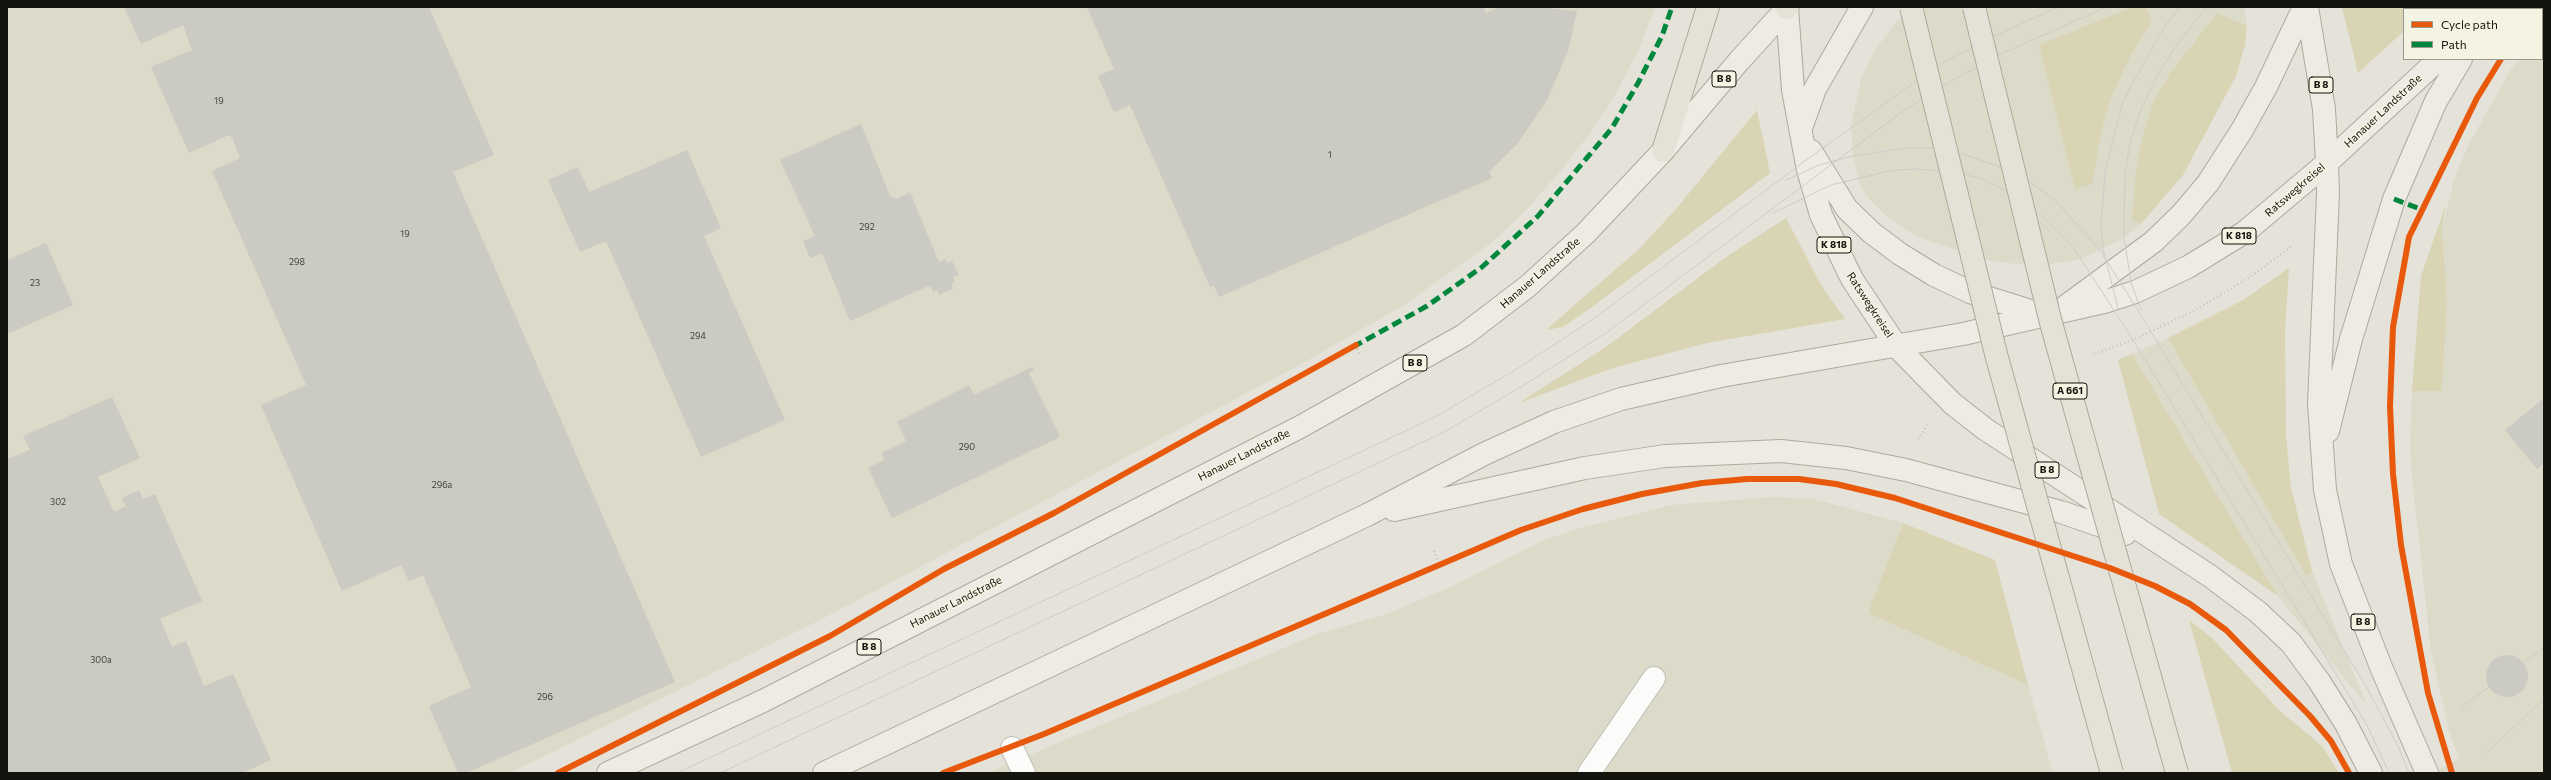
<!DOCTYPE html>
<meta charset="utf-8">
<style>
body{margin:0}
#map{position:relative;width:2551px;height:780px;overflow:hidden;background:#e4e2d9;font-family:Commissioner,sans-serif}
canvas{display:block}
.frame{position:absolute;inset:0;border:8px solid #14130d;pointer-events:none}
.legend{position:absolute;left:2403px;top:8px;width:140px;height:52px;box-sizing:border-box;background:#f5f3e2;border:1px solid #9b998d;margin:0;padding:5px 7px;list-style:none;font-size:12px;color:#14130d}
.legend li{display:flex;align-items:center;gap:8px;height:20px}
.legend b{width:20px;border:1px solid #9b998d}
</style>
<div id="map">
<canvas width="2551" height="780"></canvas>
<div class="frame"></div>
<ul class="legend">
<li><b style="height:5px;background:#e8590c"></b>Cycle path</li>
<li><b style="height:5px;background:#00873e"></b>Path</li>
</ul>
</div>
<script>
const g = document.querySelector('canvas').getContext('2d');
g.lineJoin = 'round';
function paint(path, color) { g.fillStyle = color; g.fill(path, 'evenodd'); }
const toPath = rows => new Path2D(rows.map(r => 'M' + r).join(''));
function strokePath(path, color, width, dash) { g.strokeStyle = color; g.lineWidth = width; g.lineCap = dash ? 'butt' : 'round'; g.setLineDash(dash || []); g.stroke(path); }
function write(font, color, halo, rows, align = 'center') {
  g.font = font + ' Commissioner,sans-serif'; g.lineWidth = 3; g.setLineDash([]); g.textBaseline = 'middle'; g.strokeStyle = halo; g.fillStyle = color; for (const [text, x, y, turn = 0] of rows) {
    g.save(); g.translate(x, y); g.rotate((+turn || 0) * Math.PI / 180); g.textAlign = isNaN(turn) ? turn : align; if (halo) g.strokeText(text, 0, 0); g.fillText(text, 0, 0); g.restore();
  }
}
paint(toPath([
 [7,7,1655,7,1641,45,1616,93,1591,132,1558,174,1525,211,1490,244,1404,305,1303,363,822,619,510,773,7,773],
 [1913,7,2030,7,2031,10,2040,7,2132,7,2039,45,2075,189,2101,132,2113,93,2130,57,2152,22,2145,7,2244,7,2247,26,2217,13,2172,70,2132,221,2141,224,2124,238,2081,259,2044,265,2017,264,1987,260,1917,237,1890,219,1869,199,1861,187,1853,156,1851,127,1861,79,1873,53,1895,23],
 [2544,29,2544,773,2432,773,2459,759,2448,727,2431,651,2412,478,2410,447,2412,391,2442,391,2447,300,2442,229,2454,180,2468,146,2511,69,2520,59,2542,59,2542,31],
 [2168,338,2306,574,2312,571,2367,706,2278,596,2132,354],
 [1772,497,1813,499,1903,523,1868,613,2028,685,2053,773,987,773,1317,634,1384,615,1446,589,1542,541,1580,528,1671,505]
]), '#dcdac8');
paint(toPath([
 [2132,7,2145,7,2152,22,2130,57,2113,93,2101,132,2092,184,2075,189,2039,45],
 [2342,7,2431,7,2429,9,2404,9,2404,31,2358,73],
 [2217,13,2247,26,2245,45,2236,76,2183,175,2141,224,2132,221,2136,171,2142,140,2153,103,2172,70],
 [1757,110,1770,173,1599,302,1563,327,1546,330,1639,249,1676,209],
 [2446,204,2442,229,2447,300,2442,391,2412,391,2421,276],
 [1786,218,1821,285,1845,319,1707,343,1613,368,1519,403,1606,347,1726,257],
 [2289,268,2285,331,2286,436,2291,488,2312,571,2306,575,2168,338,2243,300],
 [2132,354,2278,596,2159,514,2118,360],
 [1903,523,1995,560,2028,685,1868,613],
 [2189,620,2212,638,2280,711,2322,746,2339,773,2232,773]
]), '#d9d4b4');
paint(toPath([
 [124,7,429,7,494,155,453,172,675,682,466,773,458,773,429,706,471,687,423,575,409,581,401,565,342,591,261,405,306,385,212,171,240,158,232,137,229,135,189,153,151,67,192,50,183,25,141,44],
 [1087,7,1483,7,1486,13,1500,7,1538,7,1577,11,1568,51,1547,100,1518,143,1489,172,1492,178,1219,297,1214,286,1210,287,1130,105,1114,112,1098,76,1114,69],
 [861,124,890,196,897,199,910,192,937,258,940,262,945,259,947,263,952,261,959,275,953,277,955,282,951,284,953,289,939,295,937,290,933,292,931,287,926,287,850,321,822,253,810,258,803,241,815,236,780,160],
 [687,150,721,228,704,236,785,420,701,457,606,241,580,252,548,180,578,167,589,192],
 [46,243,73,305,7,334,7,260],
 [1032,367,1034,370,1029,373,1060,437,892,518,868,468,884,460,882,453,906,441,897,422,969,385,974,395],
 [112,397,140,458,98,477,114,512,126,506,122,498,139,490,143,499,155,494,202,601,160,619,172,647,186,641,204,686,233,674,271,760,242,773,7,773,7,459,30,450,23,436],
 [2544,398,2544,463,2537,469,2505,430],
 '2486 676a21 21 0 1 1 42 0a21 21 0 1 1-42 0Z'
]), '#cbcac3');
const minor = toPath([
 [1012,748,1024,773],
 [1589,773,1654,678]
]);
const major = toPath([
 [2307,7,2324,109,2327,163,2328,193,2319,404,2325,490,2341,564,2381,667,2427,773],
 [1787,8,1793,90,1808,170,1821,215,1852,279,1897,347,1953,404,1985,429,2210,576,2258,612,2291,643,2319,681,2346,724,2371,773],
 [2489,9,2491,7],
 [1801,128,1815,89,1862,7],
 [1811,151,1847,209,1872,233,1900,254,1934,275,1970,292,2043,315],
 [2066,306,2153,242,2181,215,2208,183,2242,130,2266,87,2304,7],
 [2328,431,2351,339,2394,199,2436,101,2461,59],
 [1394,510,1585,468,1665,456,1781,451,1846,458,1906,470,2061,512,2125,534],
 [608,773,763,701,1300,427,1464,335,1528,286,1586,233,1663,151,1739,61,1788,7],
 [824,773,1367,515,1484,454,1554,422,1621,399,1721,376,1963,334,2104,302,2135,292,2188,267,2245,232,2327,163,2439,59]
]);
const highway = toPath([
 [1787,7,1787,8],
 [1663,151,1708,7]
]);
strokePath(minor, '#c0bfb8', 24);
strokePath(major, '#adaa9b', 24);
strokePath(highway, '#adaa9b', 24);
strokePath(toPath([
 [1356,345,1360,356],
 [2094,354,2133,340,2197,309,2250,277,2292,246],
 [1918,439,1927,425],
 [1996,531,2012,536],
 [1434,551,1440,565],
 [2160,588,2184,601],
 [2232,636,2273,678],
 [1044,734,1521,530,1583,509,1636,496],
 [558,773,575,764]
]), '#c3c3bf', 2.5, [1, 3]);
strokePath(minor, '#fbfbf9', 22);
strokePath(major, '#edebe4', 22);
strokePath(highway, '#e4e2d6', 22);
strokePath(toPath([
 [1786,180,1819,165,1853,156,1906,148,1933,148,1964,154,2002,168,2023,178,2054,199,2100,250,2150,330,2367,688,2399,748,2409,773],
 [1773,213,1831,185,1894,170,1918,169,1957,173,1980,178,2013,194,2040,214,2073,247,2130,335,2350,697,2368,727,2389,773],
 [2118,308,2103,249,2101,225,2105,172,2123,101,2164,27,2180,7],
 [2141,310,2131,282,2124,237,2125,171,2131,140,2142,107,2158,74,2179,42,2207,7],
 [2460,708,2544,648],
 [2487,752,2544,699],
 [677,773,1435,417,1517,369,1596,317,1813,155,1943,62,1997,35,2058,7],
 [720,773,1446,431,1529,382,1606,333,1903,111,1953,80,2003,53,2107,7]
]), '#ccccca', 1);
const highwayBridge = toPath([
 [1911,7,1996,354,2112,773],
 [1974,7,2051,323,2177,773]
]);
strokePath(highwayBridge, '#adaa9b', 24, []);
strokePath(highwayBridge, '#e4e2d6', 22);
strokePath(toPath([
 [2542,9,2544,7],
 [2394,199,2423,210],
 [1353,347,1427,306,1482,267,1538,216,1612,128,1638,83,1662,36,1672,7]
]), '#00873e', 5, [10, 5]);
strokePath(toPath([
 [558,773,830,636,944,569,1054,513,1356,345],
 [943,773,1044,734,1521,530,1583,509,1642,494,1702,483,1747,479,1799,479,1836,484,1895,498,2110,568,2155,586,2190,604,2226,630,2310,716,2331,741,2349,773],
 [2452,773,2428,693,2401,545,2393,474,2390,406,2393,327,2409,237,2477,98,2501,59]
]), '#e8590c', 6);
write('9px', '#43423c', null, [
 ["19",219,101],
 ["1",1330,155],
 ["292",867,227],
 ["19",405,234],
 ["298",297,262],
 ["23",35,283],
 ["294",698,336],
 ["290",967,447],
 ["296a",442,485],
 ["302",58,502],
 ["300a",101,660],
 ["296",545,697]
]);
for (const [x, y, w] of [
 [1724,79,24],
 [2321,85,24],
 [2239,236,34],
 [1834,245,34],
 [1415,363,24],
 [2070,391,34],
 [2047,470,24],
 [2363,622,24],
 [869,647,24]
]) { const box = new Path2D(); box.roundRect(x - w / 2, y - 8, w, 16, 3); g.fillStyle = '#f5f3e2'; g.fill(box); strokePath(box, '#14130d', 1); }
write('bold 10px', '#14130d', null, [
 ["B 8",1724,79],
 ["B 8",2321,85],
 ["K 818",2239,236],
 ["K 818",1834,245],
 ["B 8",1415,363],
 ["A 661",2070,391],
 ["B 8",2047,470],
 ["B 8",2363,622],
 ["B 8",869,647]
]);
write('11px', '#14130d', '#f5f3e2', [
 ["Hanauer Landstraße",2383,111,-43],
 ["Ratswegkreisel",2295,190,-41],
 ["Hanauer Landstraße",1540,273,-41],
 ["Ratswegkreisel",1870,305,57],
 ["Hanauer Landstraße",1244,455,-27],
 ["Hanauer Landstraße",956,602,-27]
]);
</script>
